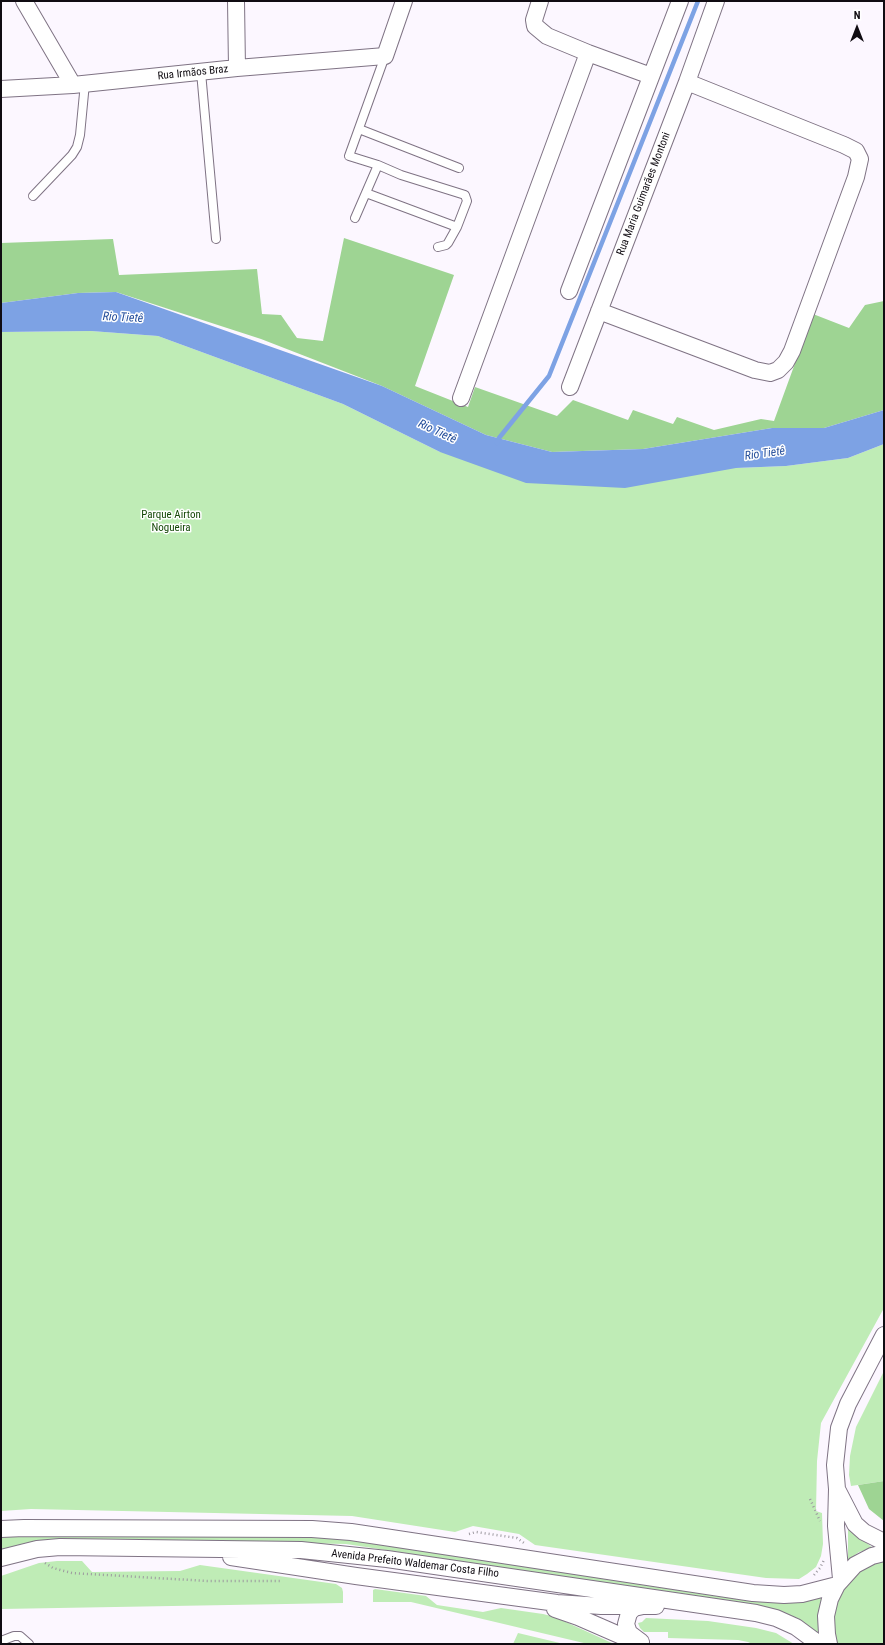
<!DOCTYPE html>
<meta charset="utf-8">
<style>
body{margin:0}
#map{position:relative;width:885px;height:1645px;overflow:hidden;background:#fcf7ff;font-family:"Roboto Condensed",sans-serif}
canvas{display:block}
.frame{position:absolute;inset:0;border:2px solid #100c12;pointer-events:none}
.north{position:absolute;left:837px;top:8px;width:40px;height:40px;-webkit-text-stroke:3px #fff;paint-order:stroke;rotate:0deg;font-size:11px;font-weight:700;line-height:16px;text-align:center;color:#100c12}
.north::after{content:'';display:block;margin:auto;width:14px;height:18px;background:#100c12;clip-path:polygon(50% 0,100% 100%,50% 72%,0 100%)}
</style>
<div id="map">
<canvas width="885" height="1645"></canvas>
<div class="frame"></div>
<div class="north">N</div>
</div>
<script>
const g = document.querySelector('canvas').getContext('2d');
g.lineJoin = 'round';
function paint(path, color) { g.fillStyle = color; g.fill(path, 'evenodd'); }
const toPath = rows => new Path2D(rows.map(r => 'M' + r).join(''));
function strokePath(path, color, width, dash) { g.strokeStyle = color; g.lineWidth = width; g.lineCap = dash ? 'butt' : 'round'; g.setLineDash(dash || []); g.stroke(path); }
function write(font, color, halo, rows, align = 'center') {
  g.font = font + ' "Roboto Condensed",sans-serif'; g.lineWidth = 3; g.setLineDash([]); g.textBaseline = 'middle'; g.strokeStyle = halo; g.fillStyle = color; for (const [text, x, y, turn = 0] of rows) {
    g.save(); g.translate(x, y); g.rotate((+turn || 0) * Math.PI / 180); g.textAlign = isNaN(turn) ? turn : align; if (halo) g.strokeText(text, 0, 0); g.fillText(text, 0, 0); g.restore();
  }
}
paint(toPath([
 [91,331,158,336,343,404,440,452,736,468,786,466,848,458,884,444,884,1308,821,1423,817,1461,816,1511,822,1513,823,1544,821,1556,816,1567,807,1574,799,1579,766,1578,535,1545,519,1534,473,1526,455,1532,352,1516,31,1509,1,1511,1,332],
 [884,1371,884,1481,851,1486,849,1475,850,1456,856,1427],
 [848,1528,873,1548,859,1552,848,1560],
 [39,1533,348,1538,781,1603,798,1603,811,1598,825,1591,818,1624,819,1636,799,1619,770,1608,346,1544,64,1539,40,1542,1,1550,1,1535],
 [884,1559,884,1644,834,1644,834,1603,853,1575,867,1565],
 [57,1561,82,1561,92,1572,180,1571,200,1565,336,1584,342,1588,343,1592,343,1603,1,1609,1,1576,39,1563],
 [375,1589,426,1596,437,1605,483,1612,501,1608,543,1614,555,1617,614,1644,588,1644,411,1602,373,1602,373,1590],
 [646,1618,708,1621,756,1628,776,1633,794,1644,752,1644,748,1642,738,1640,668,1638,668,1632,644,1632,640,1628,638,1623,642,1622],
 [518,1633,564,1644,513,1644]
]), '#bfecb6');
paint(toPath([
 [344,238,454,275,415,386,468,407,475,387,557,416,573,400,628,420,633,410,673,424,677,417,714,430,761,419,774,421,813,314,849,328,865,305,884,301,884,410,824,428,772,428,643,449,552,452,486,435,382,386,261,339,116,292,78,293,1,303,1,243,113,239,119,275,257,269,262,314,281,315,297,338,323,341],
 [884,1481,884,1521,869,1509,858,1485]
]), '#9ed493');
paint(toPath([
 [116,292,382,386,486,435,552,452,643,449,772,428,824,428,884,410,884,444,848,458,786,466,736,468,625,488,526,483,440,452,343,404,158,336,91,331,1,332,1,303,78,293]
]), '#7da2e4');
strokePath(toPath([
 [497,443,499,438,549,376,698,1]
]), '#7da2e4', 4.5);
const lane = toPath([
 [201,72,216,239],
 [359,129,459,168],
 [378,165,349,156,385,56],
 [366,193,457,227],
 [33,196,72,155,77,147,80,135,85,83],
 [355,218,378,165,401,175,465,195,467,201,457,227,448,243,446,245,438,247],
 [1,1641,14,1636,20,1636,29,1644]
]);
const street = toPath([
 [24,1,73,85],
 [236,1,237,68],
 [540,1,534,20,535,26,547,36,588,53,651,76],
 [1,89,73,85,237,68,385,56,404,1],
 [569,291,680,1],
 [599,311,755,370,770,373,778,370,786,362,792,351,856,177,860,159,856,151,844,145,687,82],
 [570,387,687,82,716,1],
 [461,398,588,53],
 [838,1491,855,1524,864,1532,884,1542],
 [1,1529,24,1528,312,1529,351,1532,391,1538,753,1593,784,1595,802,1594,837,1585],
 [231,1557,356,1576,557,1603,601,1606,656,1606],
 [1,1558,37,1549,60,1547,301,1550,387,1559,756,1613,776,1618,796,1627,819,1644],
 [841,1579,836,1526,837,1489,835,1465,839,1428,848,1404,884,1335],
 [555,1609,578,1617,640,1644],
 [641,1642,629,1633,626,1624,629,1613,634,1608,643,1606],
 [829,1644,827,1634,826,1616,830,1599,837,1585,855,1565,872,1556,884,1553]
]);
strokePath(lane, '#7f7384', 10);
strokePath(street, '#7f7384', 18);
strokePath(toPath([
 [810,1499,820,1521],
 [469,1534,476,1532,517,1538,524,1543],
 [45,1563,53,1568,72,1573,207,1581,280,1581],
 [814,1575,820,1568,824,1560]
]), '#9c989f', 2.5, [1, 3]);
strokePath(lane, '#fff', 8);
strokePath(street, '#fff', 16);
write('11px', '#100c12', '#fff', [
 ["Rua Irmãos Braz",193,73,-6],
 ["Rua Maria Guimarães Montoni",644,194,-69],
 ["Avenida Prefeito Waldemar Costa Filho",415,1564,7]
]);
write('11px', '#144807', '#fff', [
 ["Parque Airton",171,515],
 ["Nogueira",171,528]
]);
write('italic 12px', '#234d9a', '#fff', [
 ["Rio Tietê",123,318,3],
 ["Rio Tietê",437,432,25],
 ["Rio Tietê",765,454,-8]
]);
</script>
